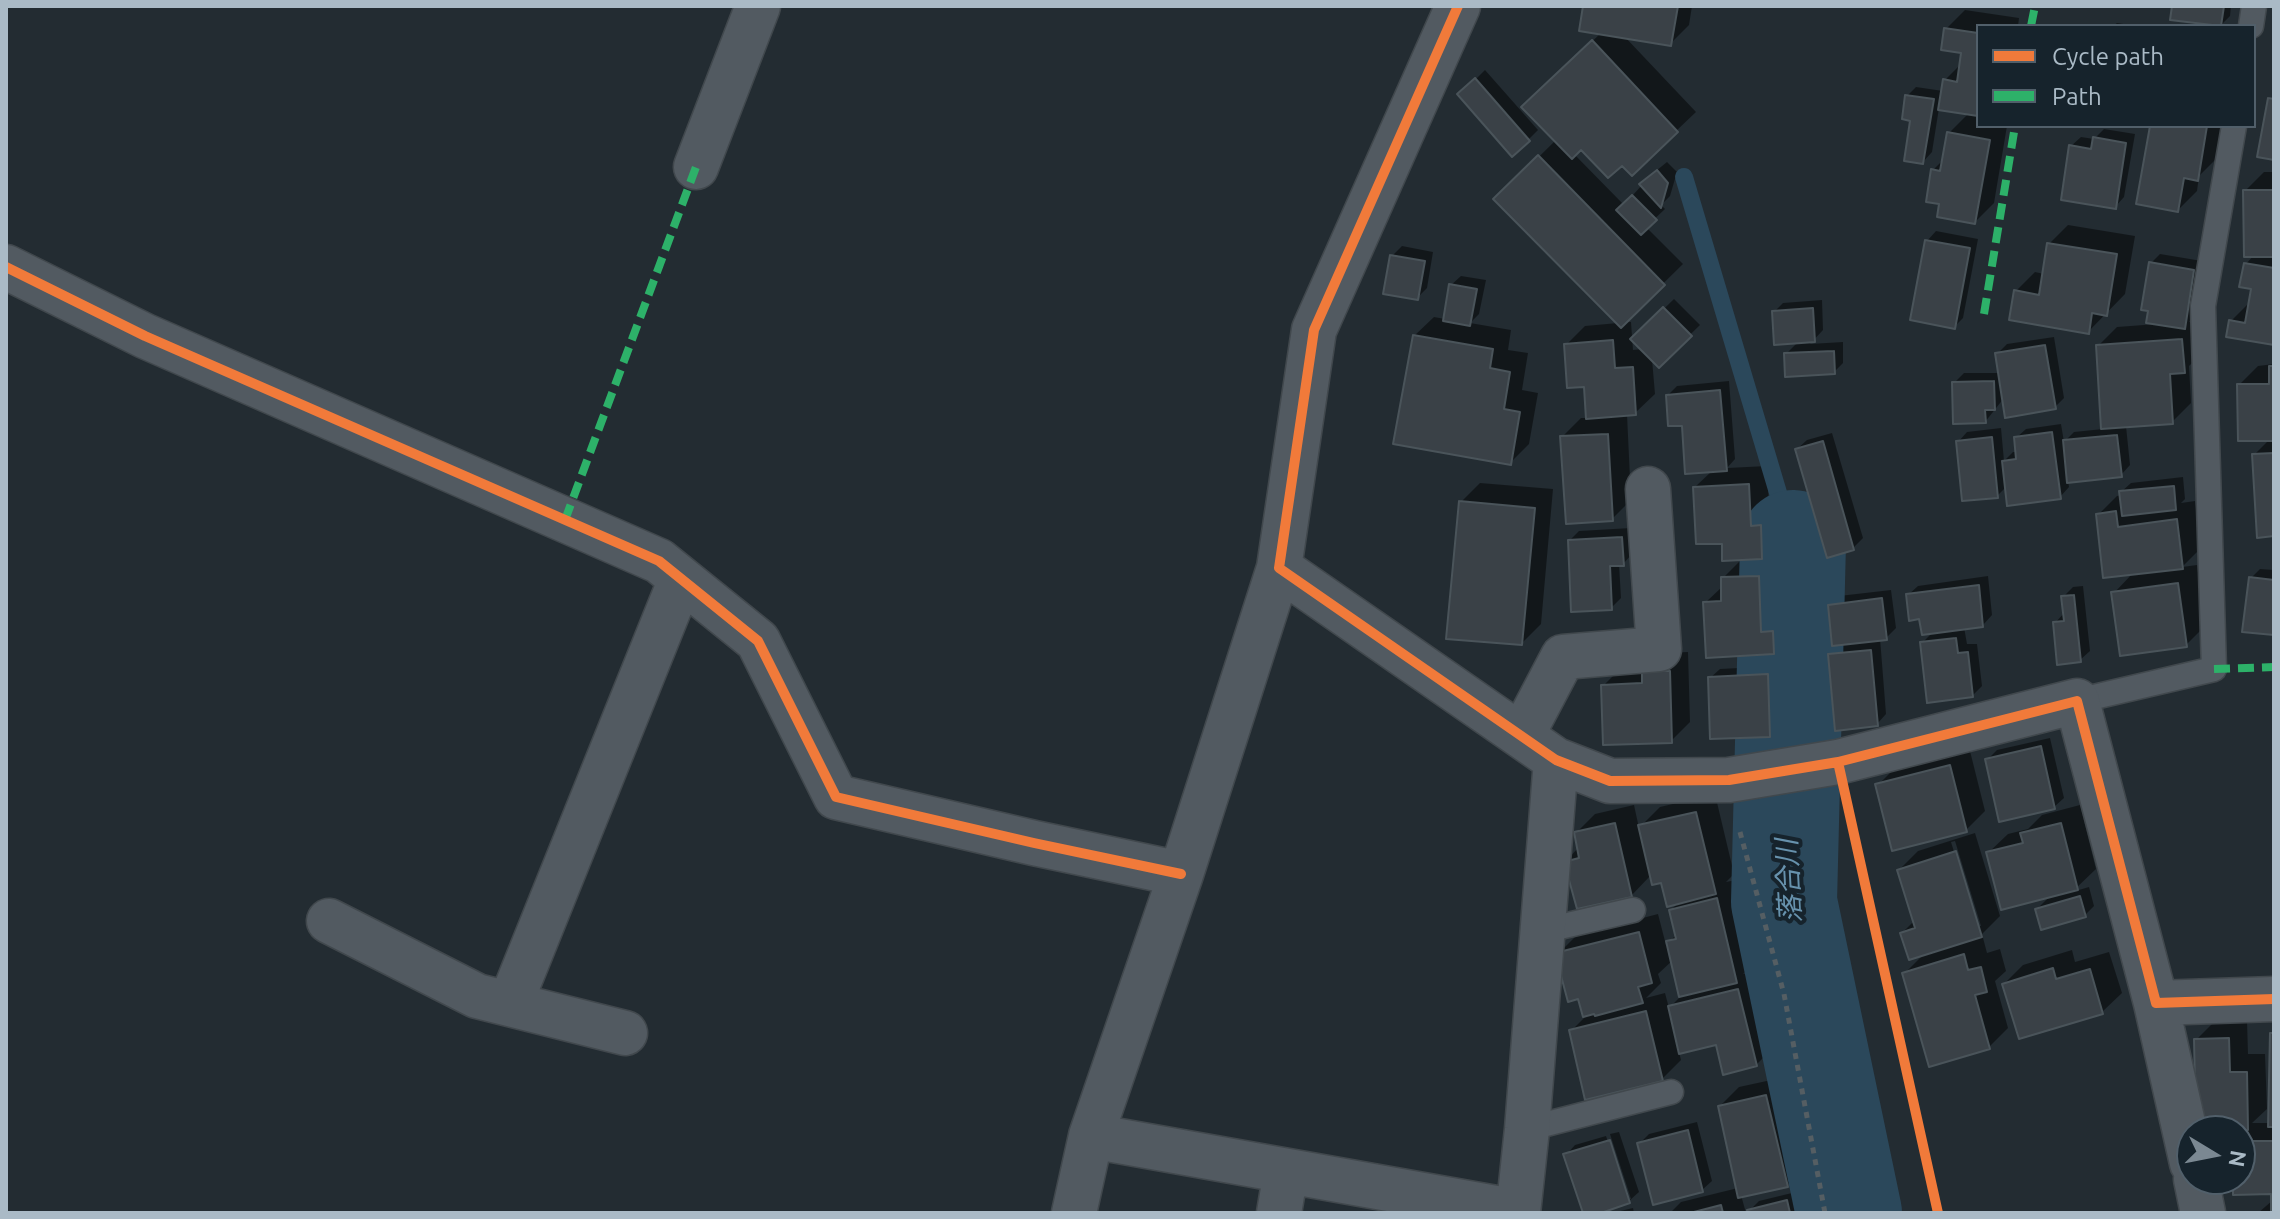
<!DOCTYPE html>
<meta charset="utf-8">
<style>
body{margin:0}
#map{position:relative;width:2280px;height:1219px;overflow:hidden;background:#232c32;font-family:Ubuntu,sans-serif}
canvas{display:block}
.frame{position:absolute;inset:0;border:8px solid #aabac6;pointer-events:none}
.legend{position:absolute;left:1976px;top:24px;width:280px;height:104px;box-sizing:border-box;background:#16232c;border:2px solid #515f6a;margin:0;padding:10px 14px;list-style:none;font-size:24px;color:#aabac6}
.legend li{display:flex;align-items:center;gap:16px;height:40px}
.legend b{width:40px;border:2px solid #515f6a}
.north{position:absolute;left:2176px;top:1115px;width:80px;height:80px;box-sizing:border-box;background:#16232c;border:2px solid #515f6a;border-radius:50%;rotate:100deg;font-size:22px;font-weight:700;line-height:32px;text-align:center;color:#aabac6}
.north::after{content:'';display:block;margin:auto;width:28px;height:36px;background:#7b8892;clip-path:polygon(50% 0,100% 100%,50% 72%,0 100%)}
</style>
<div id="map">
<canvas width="2280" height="1219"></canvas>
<div class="frame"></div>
<ul class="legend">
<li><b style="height:10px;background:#f17a3a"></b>Cycle path</li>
<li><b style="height:10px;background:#2db169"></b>Path</li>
</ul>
<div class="north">N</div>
</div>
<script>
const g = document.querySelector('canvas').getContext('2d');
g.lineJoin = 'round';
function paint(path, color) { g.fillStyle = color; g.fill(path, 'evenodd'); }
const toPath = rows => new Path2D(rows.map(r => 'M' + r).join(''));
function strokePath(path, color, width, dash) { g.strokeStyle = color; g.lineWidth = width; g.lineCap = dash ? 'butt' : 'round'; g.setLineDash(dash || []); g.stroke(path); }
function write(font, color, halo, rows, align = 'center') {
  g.font = font + ' Ubuntu,"Noto Sans JP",sans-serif'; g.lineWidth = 8; g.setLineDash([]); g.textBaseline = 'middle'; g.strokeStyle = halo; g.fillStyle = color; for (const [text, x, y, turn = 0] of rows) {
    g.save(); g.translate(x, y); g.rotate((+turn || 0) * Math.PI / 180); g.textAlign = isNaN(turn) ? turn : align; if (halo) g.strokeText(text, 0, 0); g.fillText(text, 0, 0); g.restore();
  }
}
paint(toPath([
 [1585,6,1692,6,1689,25,1670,44,1625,37,1696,112,1632,173,1622,163,1581,147,1574,154,1624,205,1651,175,1667,162,1677,172,1670,196,1661,205,1665,209,1646,227,1683,264,1624,322,1631,322,1633,350,1643,349,1633,339,1674,299,1700,325,1659,365,1652,359,1655,394,1635,413,1627,414,1631,500,1612,519,1562,437,1581,418,1588,418,1586,385,1566,345,1585,326,1618,323,1496,199,1556,140,1543,88,1601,33],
 [2174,6,2231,6,2230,16,2220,26],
 [1965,10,2019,18,2018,26,1978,26,1978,126,2007,126,1994,203,1975,222,1941,203,1933,170,1944,159,1949,133,1969,113,1939,108,1932,152,1923,162,1907,96,1916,87,1943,91,1945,80,1961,64,1963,52,1946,29],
 [2117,23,2136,26,2113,26],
 [1485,70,1538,130,1513,155,1460,95],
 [2152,126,2222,126,2216,159,2199,176,2197,191,2178,210],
 [2104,129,2135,134,2124,197,2115,207,2071,146,2081,137,2094,139],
 [2264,172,2274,172,2274,343,2231,321,2250,302,2253,288,2246,264,2254,255,2245,191],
 [2068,225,2135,236,2125,294,2088,332,2016,291,2035,272,2044,274,2049,244],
 [1936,231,1978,239,1963,318,1954,327,1927,241],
 [1402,246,1433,252,1427,288,1417,298,1392,256],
 [2160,254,2202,261,2193,318,2189,322,2200,321,2203,352,2189,366,2191,403,2172,422,2126,426,2130,465,2121,475,2068,481,2069,487,2060,497,2007,486,1997,496,1958,442,1967,432,2001,428,2004,461,2013,452,2017,452,2016,438,2026,429,2061,424,2064,442,2074,432,2103,429,2098,346,2117,327,2157,324,2151,263],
 [1461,276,1486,280,1479,314,1470,323,1511,330,1508,350,1528,353,1522,390,1538,393,1529,444,1510,463,1414,336,1434,317,1445,319,1451,285],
 [1822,300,1823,330,1810,344,1843,342,1843,363,1834,372,1786,354,1799,341,1774,312,1783,303],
 [2054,337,2064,398,2055,407,2004,398,1985,422,1954,383,1964,373,2000,373,1997,354,2007,344],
 [2274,364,2274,534,2254,455,2270,439,2239,385,2258,366],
 [1729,381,1735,459,1727,468,1767,466,1769,508,1779,507,1780,538,1760,558,1777,557,1779,614,1791,613,1792,633,1773,652,1705,603,1723,586,1723,578,1743,558,1724,542,1695,487,1713,470,1668,395,1677,386],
 [1832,433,1863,538,1853,548,1797,449,1807,440],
 [2183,477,2185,499,2181,503,2195,501,2201,548,2182,567,2197,565,2205,626,2186,645,2114,593,2133,573,2098,515,2117,496,2122,495,2121,492,2131,483],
 [1480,483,1553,489,1541,624,1522,643,1461,502],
 [1631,528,1632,554,1623,564,1619,564,1621,598,1611,608,1570,540,1579,531],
 [2260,569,2274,570,2274,633,2251,578],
 [1988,576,1992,615,1983,625,1964,627,1967,644,1977,644,1982,686,1972,696,1922,643,1934,631,1921,617,1908,595,1918,586],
 [2083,586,2090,651,2080,660,2055,623,2065,612,2063,597,2073,587],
 [1891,590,1896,628,1886,638,1880,638,1886,714,1877,724,1830,655,1842,643,1830,606,1839,596],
 [1688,652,1690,722,1671,741,1603,686,1622,667,1663,653],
 [1777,666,1779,725,1769,735,1710,678,1720,669],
 [2050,738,2064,798,2054,807,1987,760,1997,750],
 [1969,747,1985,811,1966,830,1878,785,1897,766],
 [1715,794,1734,874,1726,882,1736,880,1755,962,1743,974,1757,971,1775,1046,1756,1065,1717,1042,1679,1052,1681,1060,1662,1079,1571,1031,1585,1017,1580,996,1558,954,1577,935,1658,914,1666,945,1677,934,1671,910,1680,901,1662,881,1651,875,1631,896,1571,878,1563,864,1579,847,1576,833,1595,814,1634,805,1639,828,1660,807],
 [1673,960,1681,996,1669,1008,1665,993,1646,998,1661,983,1658,974],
 [2080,805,2096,869,2072,892,2089,887,2094,906,2085,915,2037,909,2052,894,1988,853,2008,834,2028,829,2042,815],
 [1975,833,2000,916,1982,934,1987,953,2000,949,2006,971,1995,981,2008,1028,1989,1047,1904,974,1925,953,1902,933,1915,920,1899,870,1918,851],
 [1955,841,1981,926,1977,926,1951,842],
 [2072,950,2075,962,2109,952,2122,993,2102,1012,2020,1037,2004,984,2023,965],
 [2247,1020,2248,1054,2265,1054,2267,1109,2252,1123,2270,1123,2274,1033,2274,1213,2258,1213,2273,1200,2273,1192,2235,1179,2240,1179,2240,1137,2249,1128,2198,1129,2196,1040,2215,1021],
 [1785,1077,1806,1166,1787,1185,1741,1195,1746,1213,1670,1213,1681,1202,1738,1188,1720,1106,1739,1087],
 [1697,1122,1712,1181,1702,1190,1639,1144,1649,1134],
 [1619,1132,1639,1192,1629,1201,1595,1213,1585,1213,1566,1155,1575,1145,1606,1136,1627,1199,1631,1199,1610,1134],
 [1796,1192,1802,1213,1750,1213,1749,1211,1759,1201],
 [1633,1208,1634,1213,1612,1213]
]), '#0007');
strokePath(toPath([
 [1684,177,1793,543]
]), '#2b485b', 18);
strokePath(toPath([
 [1793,543,1784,902,1849,1213]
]), '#2b485b', 106);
const building = toPath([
 [1583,6,1678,6,1671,46,1579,31,1583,6],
 [2172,6,2224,6,2221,26,2170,20,2172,6],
 [1944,28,1978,33,1978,116,1938,110,1943,79,1957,82,1961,53,1941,50,1944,28],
 [1592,40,1678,132,1632,176,1622,166,1608,178,1581,150,1572,159,1521,107,1592,40],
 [1475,78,1530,141,1512,157,1457,94,1475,78],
 [1905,95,1934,99,1923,164,1904,161,1910,121,1902,119,1905,95],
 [2268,98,2274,99,2274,160,2257,157,2268,98],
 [2150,126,2207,126,2198,181,2184,178,2178,212,2136,204,2150,126],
 [1947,132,1990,140,1975,224,1937,217,1939,204,1926,202,1931,169,1940,171,1947,132],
 [2093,137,2126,143,2116,209,2061,200,2069,145,2091,149,2093,137],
 [1538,155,1665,285,1621,328,1493,199,1538,155],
 [1657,170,1668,183,1661,208,1639,184,1657,170],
 [2243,190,2274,190,2274,257,2244,257,2243,190],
 [1632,195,1657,220,1641,235,1616,210,1632,195],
 [1925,240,1970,248,1955,329,1910,320,1925,240],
 [2047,243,2117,254,2107,316,2092,313,2089,334,2009,320,2014,290,2039,295,2047,243],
 [1390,255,1425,261,1418,300,1383,294,1390,255],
 [2149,262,2194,270,2185,329,2146,323,2148,311,2141,310,2149,262],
 [2244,263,2274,268,2274,345,2226,337,2229,320,2245,323,2251,289,2239,287,2244,263],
 [1449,284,1477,289,1470,326,1443,321,1449,284],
 [1663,307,1692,336,1659,368,1630,339,1663,307],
 [1813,308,1815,342,1774,345,1772,311,1813,308],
 [1413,335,1493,349,1490,368,1510,372,1504,409,1520,412,1511,465,1393,444,1413,335],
 [2182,339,2185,373,2170,374,2173,424,2101,429,2096,345,2182,339],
 [1613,340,1615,368,1633,367,1636,415,1586,419,1584,387,1567,388,1564,344,1613,340],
 [2045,345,2056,409,2005,418,1995,353,2045,345],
 [1834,351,1835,374,1785,377,1784,353,1834,351],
 [2269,366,2274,366,2274,441,2238,441,2237,384,2269,384,2269,366],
 [1994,381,1995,410,1985,410,1986,423,1953,424,1952,382,1994,381],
 [1720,390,1727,471,1685,474,1682,426,1668,426,1666,395,1720,390],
 [2052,432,2061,499,2007,506,2002,461,2016,459,2014,437,2052,432],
 [1608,434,1613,521,1566,524,1560,436,1608,434],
 [2117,435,2122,477,2067,483,2063,440,2117,435],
 [1992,437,1998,498,1962,501,1956,441,1992,437],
 [1823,441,1854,550,1827,558,1795,449,1823,441],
 [2274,453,2274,536,2257,538,2252,454,2274,453],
 [1749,484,1751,526,1761,525,1762,559,1722,561,1722,544,1696,544,1693,487,1749,484],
 [2174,486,2176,510,2122,516,2119,491,2174,486],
 [1459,501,1535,508,1522,645,1446,639,1459,501],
 [2116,511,2118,527,2177,519,2183,569,2103,578,2096,514,2116,511],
 [1622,537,1624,566,1610,566,1612,610,1571,612,1568,540,1622,537],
 [1759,576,1761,632,1773,631,1774,654,1706,658,1703,602,1721,601,1721,577,1759,576],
 [2249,577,2274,580,2274,635,2242,632,2249,577],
 [2178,583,2187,647,2120,656,2111,592,2178,583],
 [1979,585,1983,627,1922,635,1919,619,1909,621,1906,594,1979,585],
 [2074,595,2081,662,2057,665,2053,622,2064,621,2061,596,2074,595],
 [1882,598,1887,640,1832,646,1828,605,1882,598],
 [1956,638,1958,653,1968,652,1973,697,1927,703,1920,642,1956,638],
 [1871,650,1878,726,1835,731,1828,654,1871,650],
 [1642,671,1670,671,1672,743,1603,745,1601,685,1642,683,1642,671],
 [1768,674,1770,737,1710,739,1708,677,1768,674],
 [2041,746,2055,809,1999,822,1985,759,2041,746],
 [1950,765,1967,832,1892,851,1875,784,1950,765],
 [1696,812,1716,894,1667,907,1661,883,1652,885,1638,825,1696,812],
 [1615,823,1632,897,1577,909,1569,880,1564,881,1560,863,1579,858,1574,832,1615,823],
 [2061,823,2078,890,2001,910,1986,852,2023,843,2020,833,2061,823],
 [1956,851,1982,937,1909,960,1900,933,1915,928,1897,870,1956,851],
 [2080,896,2086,917,2041,930,2035,909,2080,896],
 [1717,898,1737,983,1679,997,1666,941,1676,939,1669,910,1717,898],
 [1639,932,1652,983,1638,987,1643,1003,1595,1016,1594,1014,1583,1017,1578,999,1568,1002,1555,953,1639,932],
 [1964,954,1968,970,1981,967,1987,992,1975,995,1990,1049,1929,1067,1902,973,1964,954],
 [2053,968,2056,979,2090,969,2103,1014,2019,1039,2002,984,2053,968],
 [1738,989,1757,1066,1723,1075,1716,1045,1679,1054,1668,1006,1738,989],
 [1646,1011,1663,1081,1585,1100,1569,1030,1646,1011],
 [2270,1033,2274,1033,2274,1127,2268,1127,2270,1033],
 [2229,1038,2230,1072,2247,1072,2248,1130,2196,1131,2194,1039,2229,1038],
 [1766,1095,1788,1187,1738,1198,1718,1106,1766,1095],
 [1688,1130,1703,1192,1653,1205,1637,1143,1688,1130],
 [1610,1140,1630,1203,1601,1213,1583,1213,1563,1154,1610,1140],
 [2240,1141,2274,1141,2274,1211,2271,1211,2271,1194,2233,1195,2233,1179,2240,1179,2240,1141],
 [1787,1200,1790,1213,1748,1213,1747,1210,1787,1200],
 [1721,1205,1723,1213,1690,1213,1721,1205]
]);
paint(building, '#3a4147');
strokePath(building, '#4a545a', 2);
const service = toPath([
 [2251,26,2254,6],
 [2077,701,2214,669,2203,306,2234,126],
 [1542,931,1633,910],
 [1527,1129,1671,1092]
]);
const minor = toPath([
 [1458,6,1314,330,1279,568,1556,760,1610,781,1729,780,1838,762,2077,701,2156,1003,2274,999],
 [696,167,758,6],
 [6,267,145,336,659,561,758,641,836,797,1034,843,1181,874],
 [1522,735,1563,657,1659,649,1648,489],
 [329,921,477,996,625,1033],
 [2156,1003,2192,1163],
 [510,1004,681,579],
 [1091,1136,1518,1212],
 [2196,1179,2203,1213],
 [1074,1213,1091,1136,1181,874,1279,568],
 [1279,1213,1286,1171],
 [1518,1213,1527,1129,1556,760]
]);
strokePath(service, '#41484d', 27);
strokePath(minor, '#41484d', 47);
strokePath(toPath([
 [1849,813,1938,1213],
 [1740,832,1784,994,1825,1213]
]), '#555e63', 5, [6, 6]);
strokePath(service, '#525a61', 24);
strokePath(minor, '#525a61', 44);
strokePath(toPath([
 [2031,26,2035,6],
 [1984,314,2015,126],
 [565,520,696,167],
 [2214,669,2274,667]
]), '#2db169', 8, [16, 8]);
strokePath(toPath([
 [1458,6,1314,330,1279,568,1556,760,1610,781,1729,780,1838,762,2077,701,2156,1003,2274,999],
 [6,267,145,336,659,561,758,641,836,797,1034,843,1181,874],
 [1838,762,1938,1213]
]), '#f17a3a', 10);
write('italic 28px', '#6792ad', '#16232c', [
 ["落合川",1789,881,-93]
]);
</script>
